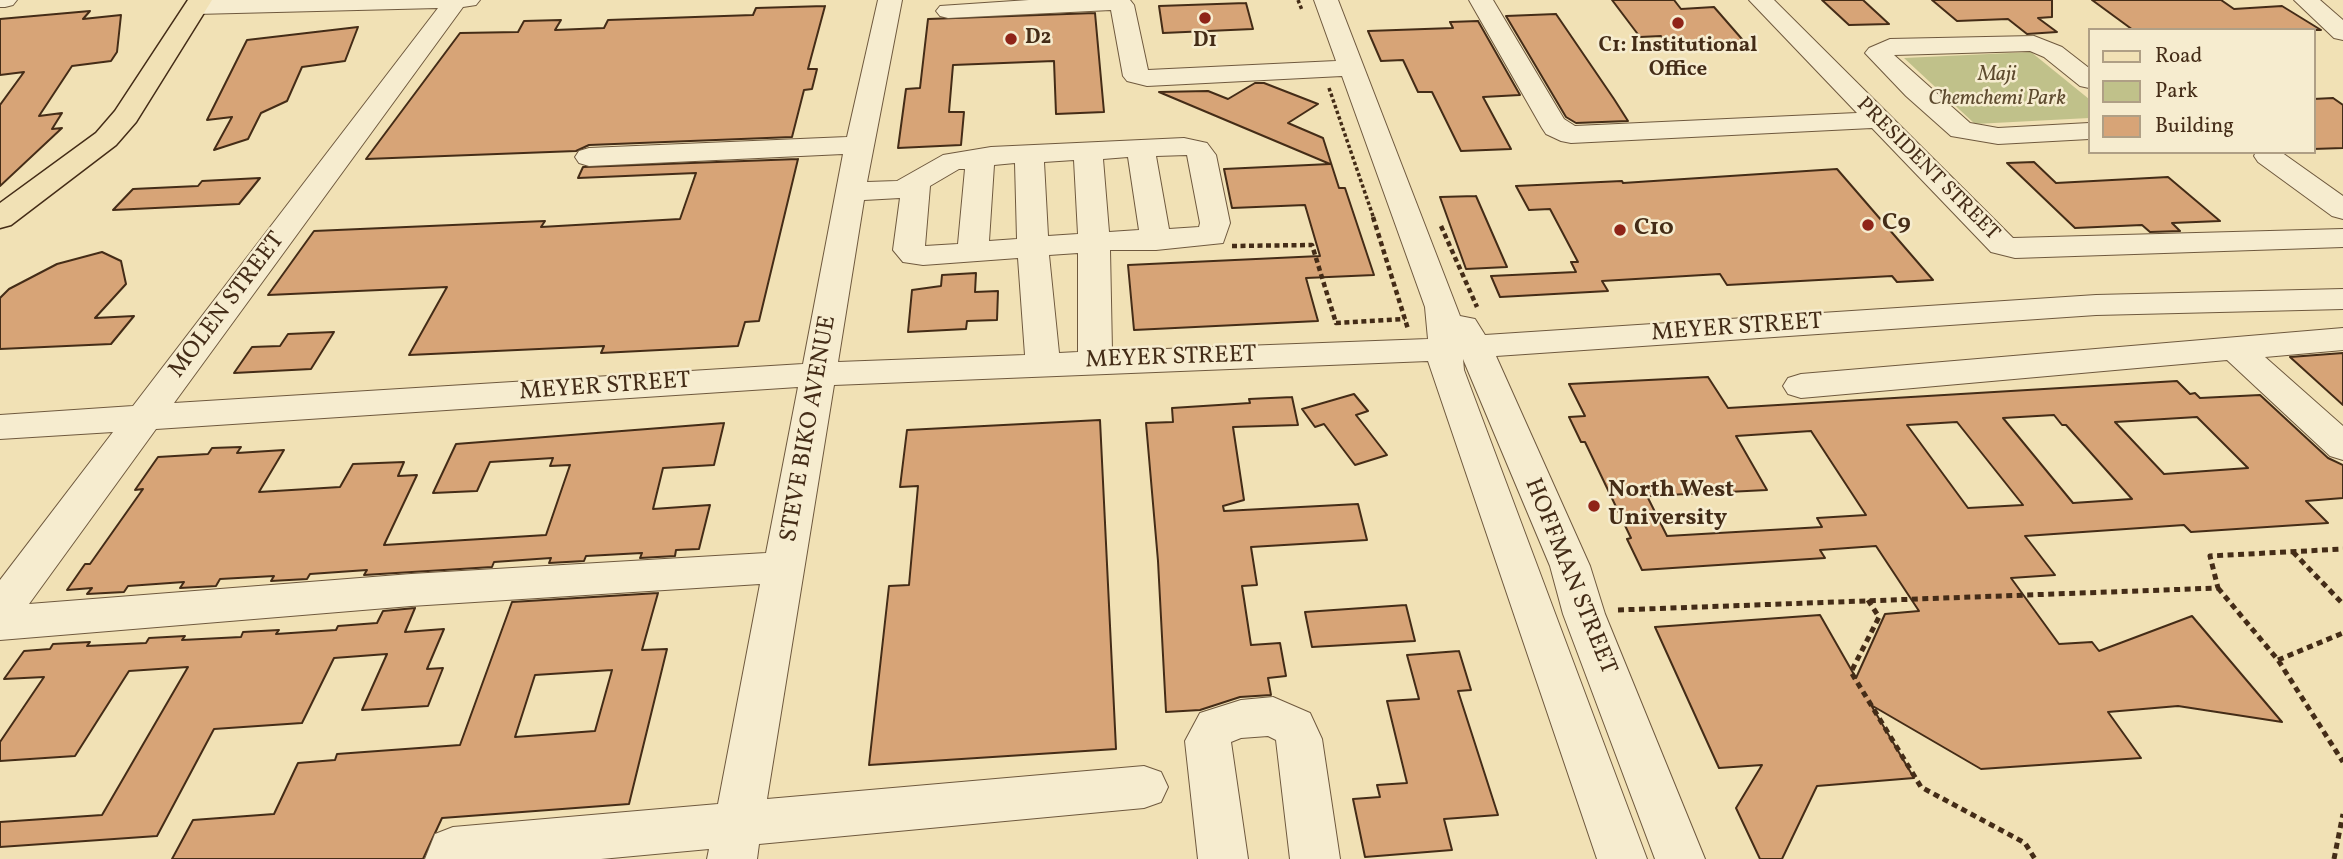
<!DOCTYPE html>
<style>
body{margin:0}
#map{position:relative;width:2343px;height:859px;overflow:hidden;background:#f1e1b5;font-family:Vollkorn,serif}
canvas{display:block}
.legend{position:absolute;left:2088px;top:28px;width:228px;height:126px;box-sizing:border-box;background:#f6eccf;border:2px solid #af9f85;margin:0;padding:9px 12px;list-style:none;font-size:21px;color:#442c17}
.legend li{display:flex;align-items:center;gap:14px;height:35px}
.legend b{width:35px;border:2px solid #af9f85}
</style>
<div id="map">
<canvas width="2343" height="859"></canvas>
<ul class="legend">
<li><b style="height:9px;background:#f1e1b5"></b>Road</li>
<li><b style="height:19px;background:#c0c18a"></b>Park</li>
<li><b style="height:19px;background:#d7a477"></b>Building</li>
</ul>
</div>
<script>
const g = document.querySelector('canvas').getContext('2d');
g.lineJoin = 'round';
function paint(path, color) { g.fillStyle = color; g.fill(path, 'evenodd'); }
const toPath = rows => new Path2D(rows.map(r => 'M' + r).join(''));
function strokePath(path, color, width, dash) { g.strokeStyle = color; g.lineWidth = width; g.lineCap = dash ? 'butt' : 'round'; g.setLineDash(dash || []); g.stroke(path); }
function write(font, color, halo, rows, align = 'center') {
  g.font = font + ' Vollkorn,serif'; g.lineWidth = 5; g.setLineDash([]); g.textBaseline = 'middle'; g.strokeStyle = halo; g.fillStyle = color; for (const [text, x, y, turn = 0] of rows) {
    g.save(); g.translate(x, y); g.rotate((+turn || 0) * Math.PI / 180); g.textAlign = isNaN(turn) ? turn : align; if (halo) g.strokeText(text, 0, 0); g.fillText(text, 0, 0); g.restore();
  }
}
paint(toPath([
 [2031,52,2089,99,2089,118,1975,124,1904,58]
]), '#c0c18a');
const building = toPath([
 [1612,0,1674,0,1681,9,1714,7,1748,46,1671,49,1661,36,1640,37,1612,0],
 [1822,0,1863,0,1889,24,1849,25,1822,0],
 [1932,0,2052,0,2052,17,2038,18,2057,32,2027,34,2008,19,1957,21,1932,0],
 [2092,0,2221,0,2234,9,2282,6,2321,30,2133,30,2092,0],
 [1246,3,1253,29,1163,33,1159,6,1246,3],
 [825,6,808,69,817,69,812,89,804,90,792,137,589,145,576,151,366,159,460,33,518,32,524,21,561,20,555,30,604,28,608,20,753,15,756,8,825,6],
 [90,11,83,19,121,15,117,52,111,61,72,66,39,116,62,113,52,129,62,128,0,186,0,105,24,72,0,75,0,19,90,11],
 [1095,13,1104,112,1056,114,1054,61,953,65,949,112,964,112,961,145,898,148,906,89,920,88,928,19,1095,13],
 [1556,14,1614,99,1628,121,1576,123,1566,117,1506,16,1556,14],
 [1478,21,1520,95,1483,97,1511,149,1461,151,1432,92,1418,92,1403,60,1381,61,1368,31,1453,28,1450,22,1478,21],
 [358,27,345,61,302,67,287,101,261,113,248,139,214,150,232,117,207,120,247,40,358,27],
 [1255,83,1264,83,1318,104,1288,123,1323,138,1339,188,1345,188,1374,275,1306,278,1318,321,1134,330,1128,265,1320,256,1305,205,1232,208,1224,169,1330,164,1159,92,1208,91,1228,99,1255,83],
 [2333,98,2343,105,2343,148,2313,149,2313,99,2333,98],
 [798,159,759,321,745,322,738,346,601,353,604,346,409,355,447,287,268,295,314,231,545,221,541,227,680,219,696,173,578,178,583,167,798,159],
 [2034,162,2056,183,2168,177,2220,221,2172,223,2180,231,2150,232,2142,225,2075,228,2007,163,2034,162],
 [1837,169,1933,280,1897,282,1892,276,1727,285,1720,274,1602,281,1608,291,1500,297,1491,276,1576,272,1571,262,1578,262,1550,209,1529,210,1516,186,1622,181,1623,183,1837,169],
 [260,178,239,204,113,210,133,189,198,186,202,181,260,178],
 [1476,196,1507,267,1466,269,1440,197,1476,196],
 [102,252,121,261,126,284,95,318,134,316,111,344,0,349,0,298,9,289,57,264,102,252],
 [976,273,975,292,998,291,997,320,967,321,966,329,908,332,912,290,941,286,942,275,976,273],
 [334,332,311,369,234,373,252,347,280,346,288,334,334,332],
 [2343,353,2343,405,2290,357,2343,353],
 [1708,377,1728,408,2177,381,2190,394,2195,393,2200,398,2260,395,2328,458,2343,465,2343,498,2306,501,2328,523,2191,532,2184,525,2025,536,2055,575,2011,578,2059,644,2092,642,2099,651,2192,616,2282,722,2178,706,2108,712,2141,758,1981,769,1871,705,1914,778,1817,786,1782,859,1760,859,1736,808,1762,765,1719,768,1655,627,1820,615,1856,678,1885,614,1919,611,1876,546,1820,550,1825,558,1642,570,1627,539,1631,538,1585,442,1581,442,1569,417,1585,416,1569,384,1708,377],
 [2054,415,2062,425,2066,425,2132,499,2073,503,2003,418,2054,415],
 [2197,417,2248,468,2164,474,2115,422,2197,417],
 [1957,422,2023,505,1968,508,1907,425,1957,422],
 [1811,431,1866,515,1817,518,1822,527,1667,536,1647,496,1767,490,1736,436,1811,431],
 [1354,394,1368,411,1356,415,1387,455,1355,465,1324,424,1315,427,1302,409,1354,394],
 [1292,397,1298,425,1233,427,1244,500,1223,506,1224,511,1358,504,1367,540,1251,547,1257,585,1242,586,1251,645,1280,643,1286,676,1268,678,1271,695,1240,697,1200,710,1166,712,1158,561,1146,423,1173,422,1172,408,1250,403,1249,399,1292,397],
 [1100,420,1116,749,869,765,889,586,909,585,918,486,900,487,907,430,1100,420],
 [724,423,714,465,663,468,653,509,710,505,699,549,676,550,675,556,640,558,642,553,605,555,586,556,584,561,549,563,551,558,494,562,492,567,364,575,367,570,310,574,307,579,271,581,274,576,220,579,216,586,180,588,184,582,128,586,124,592,87,594,92,588,67,590,85,564,90,564,143,489,135,490,158,457,208,454,212,448,241,447,237,453,284,450,259,492,340,487,353,464,404,462,398,476,417,475,384,545,546,535,570,465,550,466,553,458,490,462,477,491,433,493,456,444,724,423],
 [658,593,642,650,667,649,629,804,442,818,423,859,172,859,193,820,274,814,298,763,335,760,337,754,460,745,512,602,658,593],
 [612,670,595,731,515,737,535,675,612,670],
 [1406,605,1415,641,1312,647,1305,612,1406,605],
 [415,608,405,632,444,629,427,669,443,668,428,706,362,710,387,654,334,658,302,723,214,729,157,836,0,847,0,822,102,815,188,667,129,671,75,756,0,761,0,742,44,677,4,679,24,651,50,649,53,644,90,642,87,646,146,643,149,638,185,636,182,640,241,637,243,632,279,630,276,634,336,630,338,626,377,623,383,611,415,608],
 [1459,651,1471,690,1458,691,1498,815,1444,819,1452,850,1365,857,1353,799,1380,797,1377,785,1407,783,1387,701,1419,699,1407,655,1459,651]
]);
paint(building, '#d7a477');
strokePath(building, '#442c17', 2);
const minor = toPath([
 [0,0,17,0,13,5,5,7,0,7,0,0],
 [195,0,480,0,476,5,463,7,174,403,803,364,843,154,589,166,579,163,575,157,579,151,589,148,847,137,878,0,902,0,867,182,897,181,943,155,991,147,1184,138,1207,143,1216,155,1230,223,1223,243,1156,250,1110,250,1112,351,1428,339,1425,307,1342,76,1147,86,1127,81,1123,76,1111,10,948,18,940,16,936,11,940,6,1029,0,1130,0,1134,5,1148,70,1336,61,1314,0,1338,0,1460,316,1475,319,1485,335,2096,295,2343,289,2343,309,2096,315,1496,356,1590,566,1605,614,1705,859,1655,859,1563,614,1550,566,1463,359,1464,370,1647,859,1597,859,1428,361,834,385,767,799,1144,766,1161,772,1168,787,1161,802,1144,808,759,844,757,859,707,859,709,849,601,859,425,859,435,834,453,827,718,804,760,584,411,606,0,640,0,580,113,432,0,439,0,415,133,406,438,8,196,14,188,12,184,7,188,2,195,0],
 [1187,155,1200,223,1199,227,1169,229,1156,156,1187,155],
 [1128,157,1139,230,1109,232,1103,159,1128,157],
 [1074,160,1078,234,1048,236,1044,162,1074,160],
 [1015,163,1017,239,989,241,994,165,1015,163],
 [959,169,965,169,958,244,925,246,930,186,959,169],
 [900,198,893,250,903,262,923,265,1018,258,1025,355,838,362,864,200,900,198],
 [1078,253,1078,352,1059,353,1049,255,1078,253],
 [798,387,766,553,411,574,29,604,156,429,798,387],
 [1469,0,1493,0,1564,119,1575,126,1857,113,1749,0,1774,0,2013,238,2343,229,2343,247,2015,258,1991,252,1872,128,1571,143,1561,141,1546,134,1542,128,1469,0],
 [2294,0,2320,0,2343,20,2343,40,2334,38,2294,0],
 [2034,36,2062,47,2089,68,2089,88,2080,86,2044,57,2030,51,1894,55,1970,123,1998,128,2089,123,2089,139,1998,144,1951,136,1906,96,1865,53,1869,48,1890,39,2034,36],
 [2256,152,2281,152,2343,196,2343,219,2332,216,2258,162,2254,156,2256,152],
 [2343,328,2343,350,2265,357,2343,426,2343,460,2330,456,2227,360,1801,398,1788,394,1783,386,1788,378,1801,374,2343,328],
 [1273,697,1310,713,1322,739,1340,859,1290,859,1276,740,1268,736,1241,738,1231,742,1248,859,1198,859,1185,741,1200,713,1241,700,1273,697]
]);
const major = toPath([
 [188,0,212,0,136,122,116,145,11,225,0,228,0,203,96,133,115,111,188,0]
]);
strokePath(minor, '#6f593e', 2);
strokePath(major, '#442c17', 3);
strokePath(toPath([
 [1298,0,1302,10],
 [1329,88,1374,219]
]), '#442c17', 3.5, [3.5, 2.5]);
strokePath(toPath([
 [1373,217,1408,329],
 [1441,226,1477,307],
 [1232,246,1312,245,1336,323,1405,319]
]), '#442c17', 4.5, [5, 3.5]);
strokePath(toPath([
 [2293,552,2343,604],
 [2218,588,2278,660,2343,762],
 [1868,600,1879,617,1851,672,1921,787,2025,843,2035,859],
 [1618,610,2218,588,2210,556,2343,549],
 [2278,660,2343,633],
 [2334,859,2343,814]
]), '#442c17', 5, [6, 4.5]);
paint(minor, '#f6eccf');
paint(major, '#f1e1b5');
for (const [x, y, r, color] of [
 [1205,18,7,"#8f2418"],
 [1678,23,7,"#8f2418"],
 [1011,39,7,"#8f2418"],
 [1868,225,7,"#8f2418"],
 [1620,230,7,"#8f2418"],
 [1594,506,7,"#8f2418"]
]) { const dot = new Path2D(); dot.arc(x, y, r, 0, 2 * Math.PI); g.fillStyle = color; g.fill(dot); strokePath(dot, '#f6eccf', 2.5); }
write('bold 21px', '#442c17', '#f6eccf', [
 ["D2",1025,39,"left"],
 ["D1",1205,42],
 ["C1: Institutional",1678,47],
 ["Office",1678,71]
]);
write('italic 21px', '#5d4a2e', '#f6eccf', [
 ["Maji",1997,76],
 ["Chemchemi Park",1997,100]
]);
write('21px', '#442c17', '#f6eccf', [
 ["PRESIDENT STREET",1927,170,45]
]);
write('bold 24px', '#442c17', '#f6eccf', [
 ["C9",1882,225],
 ["C10",1634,230],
 ["North West",1608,492],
 ["University",1608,520]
], 'left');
write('24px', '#442c17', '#f6eccf', [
 ["MOLEN STREET",228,306,-53],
 ["MEYER STREET",1737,329,-4],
 ["MEYER STREET",1171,359,-2],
 ["MEYER STREET",605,388,-4],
 ["STEVE BIKO AVENUE",810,429,-80],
 ["HOFFMAN STREET",1569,577,68]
]);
</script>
